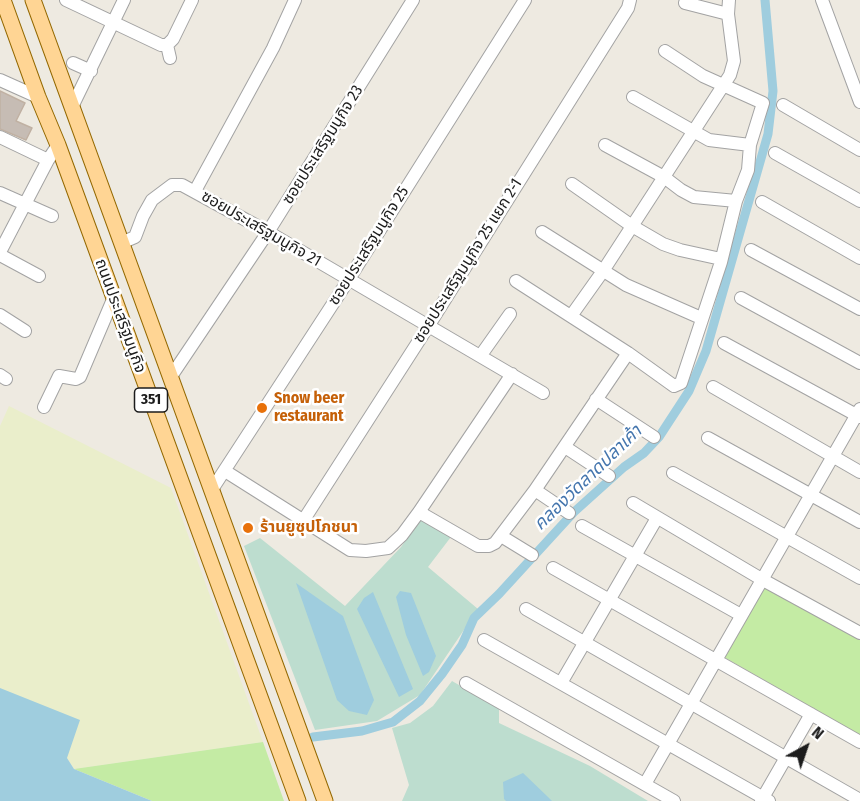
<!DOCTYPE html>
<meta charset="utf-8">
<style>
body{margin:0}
#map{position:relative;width:860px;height:801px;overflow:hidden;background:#eeeae1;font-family:"Fira Sans Condensed",sans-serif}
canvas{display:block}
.north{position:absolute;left:776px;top:717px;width:60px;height:60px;-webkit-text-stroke:4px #fff;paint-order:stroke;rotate:40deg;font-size:16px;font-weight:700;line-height:24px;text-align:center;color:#1c1c1c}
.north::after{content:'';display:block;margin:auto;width:21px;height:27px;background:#1c1c1c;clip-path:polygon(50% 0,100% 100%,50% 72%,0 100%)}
</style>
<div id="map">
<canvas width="860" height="801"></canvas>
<div class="north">N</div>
</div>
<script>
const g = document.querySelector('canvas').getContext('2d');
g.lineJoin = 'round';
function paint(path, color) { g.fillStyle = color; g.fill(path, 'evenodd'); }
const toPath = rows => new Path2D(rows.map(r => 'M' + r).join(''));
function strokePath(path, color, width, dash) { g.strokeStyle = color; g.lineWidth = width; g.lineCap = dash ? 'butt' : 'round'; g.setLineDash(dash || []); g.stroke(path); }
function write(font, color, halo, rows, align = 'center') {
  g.font = font + ' "Fira Sans Condensed","Noto Sans Thai",sans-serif'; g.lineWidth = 5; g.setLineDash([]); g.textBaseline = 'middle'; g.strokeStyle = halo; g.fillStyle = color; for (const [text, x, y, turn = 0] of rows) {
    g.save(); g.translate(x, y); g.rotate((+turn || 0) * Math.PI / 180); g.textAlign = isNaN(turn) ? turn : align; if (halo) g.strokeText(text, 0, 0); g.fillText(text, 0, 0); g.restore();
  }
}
paint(toPath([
 [9,406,171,488,263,742,74,769,67,758,0,688,0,426]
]), '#eaeecb');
paint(toPath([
 [760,574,860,630,860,735,715,652],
 [263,742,284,801,152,801,74,769]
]), '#c4eba4');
paint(toPath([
 [427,510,457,529,428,567,478,609,420,695,377,721,315,730,244,546,260,538,345,606,401,547],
 [452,681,499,708,499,723,590,766,648,801,402,801,409,785,392,728,410,723,433,706]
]), '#bdddcf');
paint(toPath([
 [296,583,343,616,374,700,367,715,349,711,337,700],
 [400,591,411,593,436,656,429,672,423,676,406,635,396,597],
 [373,592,413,689,399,697,357,609,364,598],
 [0,688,80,720,67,758,74,769,152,801,0,801],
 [523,773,548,797,552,801,506,801,504,799,503,782]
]), '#9fcdde');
strokePath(toPath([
 [313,737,362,731,393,722,420,701,442,674,462,645,474,618,499,594,574,512,624,467,644,453,659,437,689,391,706,351,768,134,773,91,765,0]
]), '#9fcdde', 9);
const building = toPath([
 [0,91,25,103,16,121,32,128,26,140,0,129,0,91]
]);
paint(building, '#c6bcb4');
strokePath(building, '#c0b1a3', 1.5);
const minor = toPath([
 [66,0,161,45,167,45,173,39,192,0],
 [822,0,860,102],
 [685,3,728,14],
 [167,45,170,58],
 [73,63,91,71],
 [0,80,38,97],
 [633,97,709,140,750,145],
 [783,105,860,150],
 [72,107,124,0],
 [0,137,48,160],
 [605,145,664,177,681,190,694,197,736,201],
 [775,153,860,201],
 [572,184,632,226,663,244,680,250,721,259],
 [195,191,273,48,295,0],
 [0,193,52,216],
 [762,202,860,258],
 [542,232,626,285,701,318],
 [121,243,135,237,143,216,152,200,172,185,182,185,268,232,543,393],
 [751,250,860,309],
 [0,252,48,160,58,145],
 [0,255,39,276],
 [516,281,628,353,674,386,681,383,721,262,736,201,748,170,750,145,763,103,703,76,665,51],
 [741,298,860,363],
 [0,315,25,331],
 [571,316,603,271,730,75,734,61,728,14,729,0],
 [724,343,860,417],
 [481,355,510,314],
 [0,375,6,379],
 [170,378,268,232,413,0],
 [713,387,860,472],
 [596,399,654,437],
 [44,407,59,376,76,379,80,377,114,297],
 [708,438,860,522],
 [565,447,609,476],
 [225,471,350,550,366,551,388,548,402,535,419,512,512,374],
 [673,473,860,578],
 [535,490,569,513],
 [211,491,349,279,525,0],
 [633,503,763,580,860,633],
 [419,512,478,546,489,546,495,543,535,490,628,353],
 [303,521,429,325,628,8,630,0],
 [582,526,741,615],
 [501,536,532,555],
 [553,568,860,742],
 [526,609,860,800],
 [484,640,769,801],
 [466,683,674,801],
 [561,683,657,518],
 [645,784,860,409],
 [761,801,811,714]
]);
const major = toPath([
 [3,0,38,97,58,145,298,801],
 [33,0,325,801]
]);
strokePath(minor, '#a3a3a3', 14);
strokePath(major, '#936800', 17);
strokePath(minor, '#fff', 12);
strokePath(major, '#ffd594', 15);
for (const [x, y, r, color] of [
 [262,408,6,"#e8710a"],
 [248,528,6,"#e8710a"]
]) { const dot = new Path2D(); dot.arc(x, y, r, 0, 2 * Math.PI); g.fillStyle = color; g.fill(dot); strokePath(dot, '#fff', 2); }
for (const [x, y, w] of [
 [151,400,33]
]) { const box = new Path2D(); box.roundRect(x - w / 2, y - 12, w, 24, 4.5); g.fillStyle = '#fff'; g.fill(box); strokePath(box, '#1c1c1c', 1.5); }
write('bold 15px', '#1c1c1c', null, [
 ["351",151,400]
]);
write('16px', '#1c1c1c', '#fff', [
 ["ซอยประเสริฐมนูกิจ 23",323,145,-58],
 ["ซอยประเสริฐมนูกิจ 21",261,229,30],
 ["ซอยประเสริฐมนูกิจ 25",369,246,-58],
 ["ซอยประเสริฐมนูกิจ 25 แยก 2-1",468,261,-58],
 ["ถนนประเสริฐมนูกิจ",120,316,70]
]);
write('bold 16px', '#c56008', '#fff', [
 ["Snow beer",274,399],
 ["restaurant",274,417],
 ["ร้านยูซุปโภชนา",260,528]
], 'left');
write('italic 18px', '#4576ae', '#fff', [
 ["คลองวัดลาดปลาเค้า",588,478,-44]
]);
</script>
